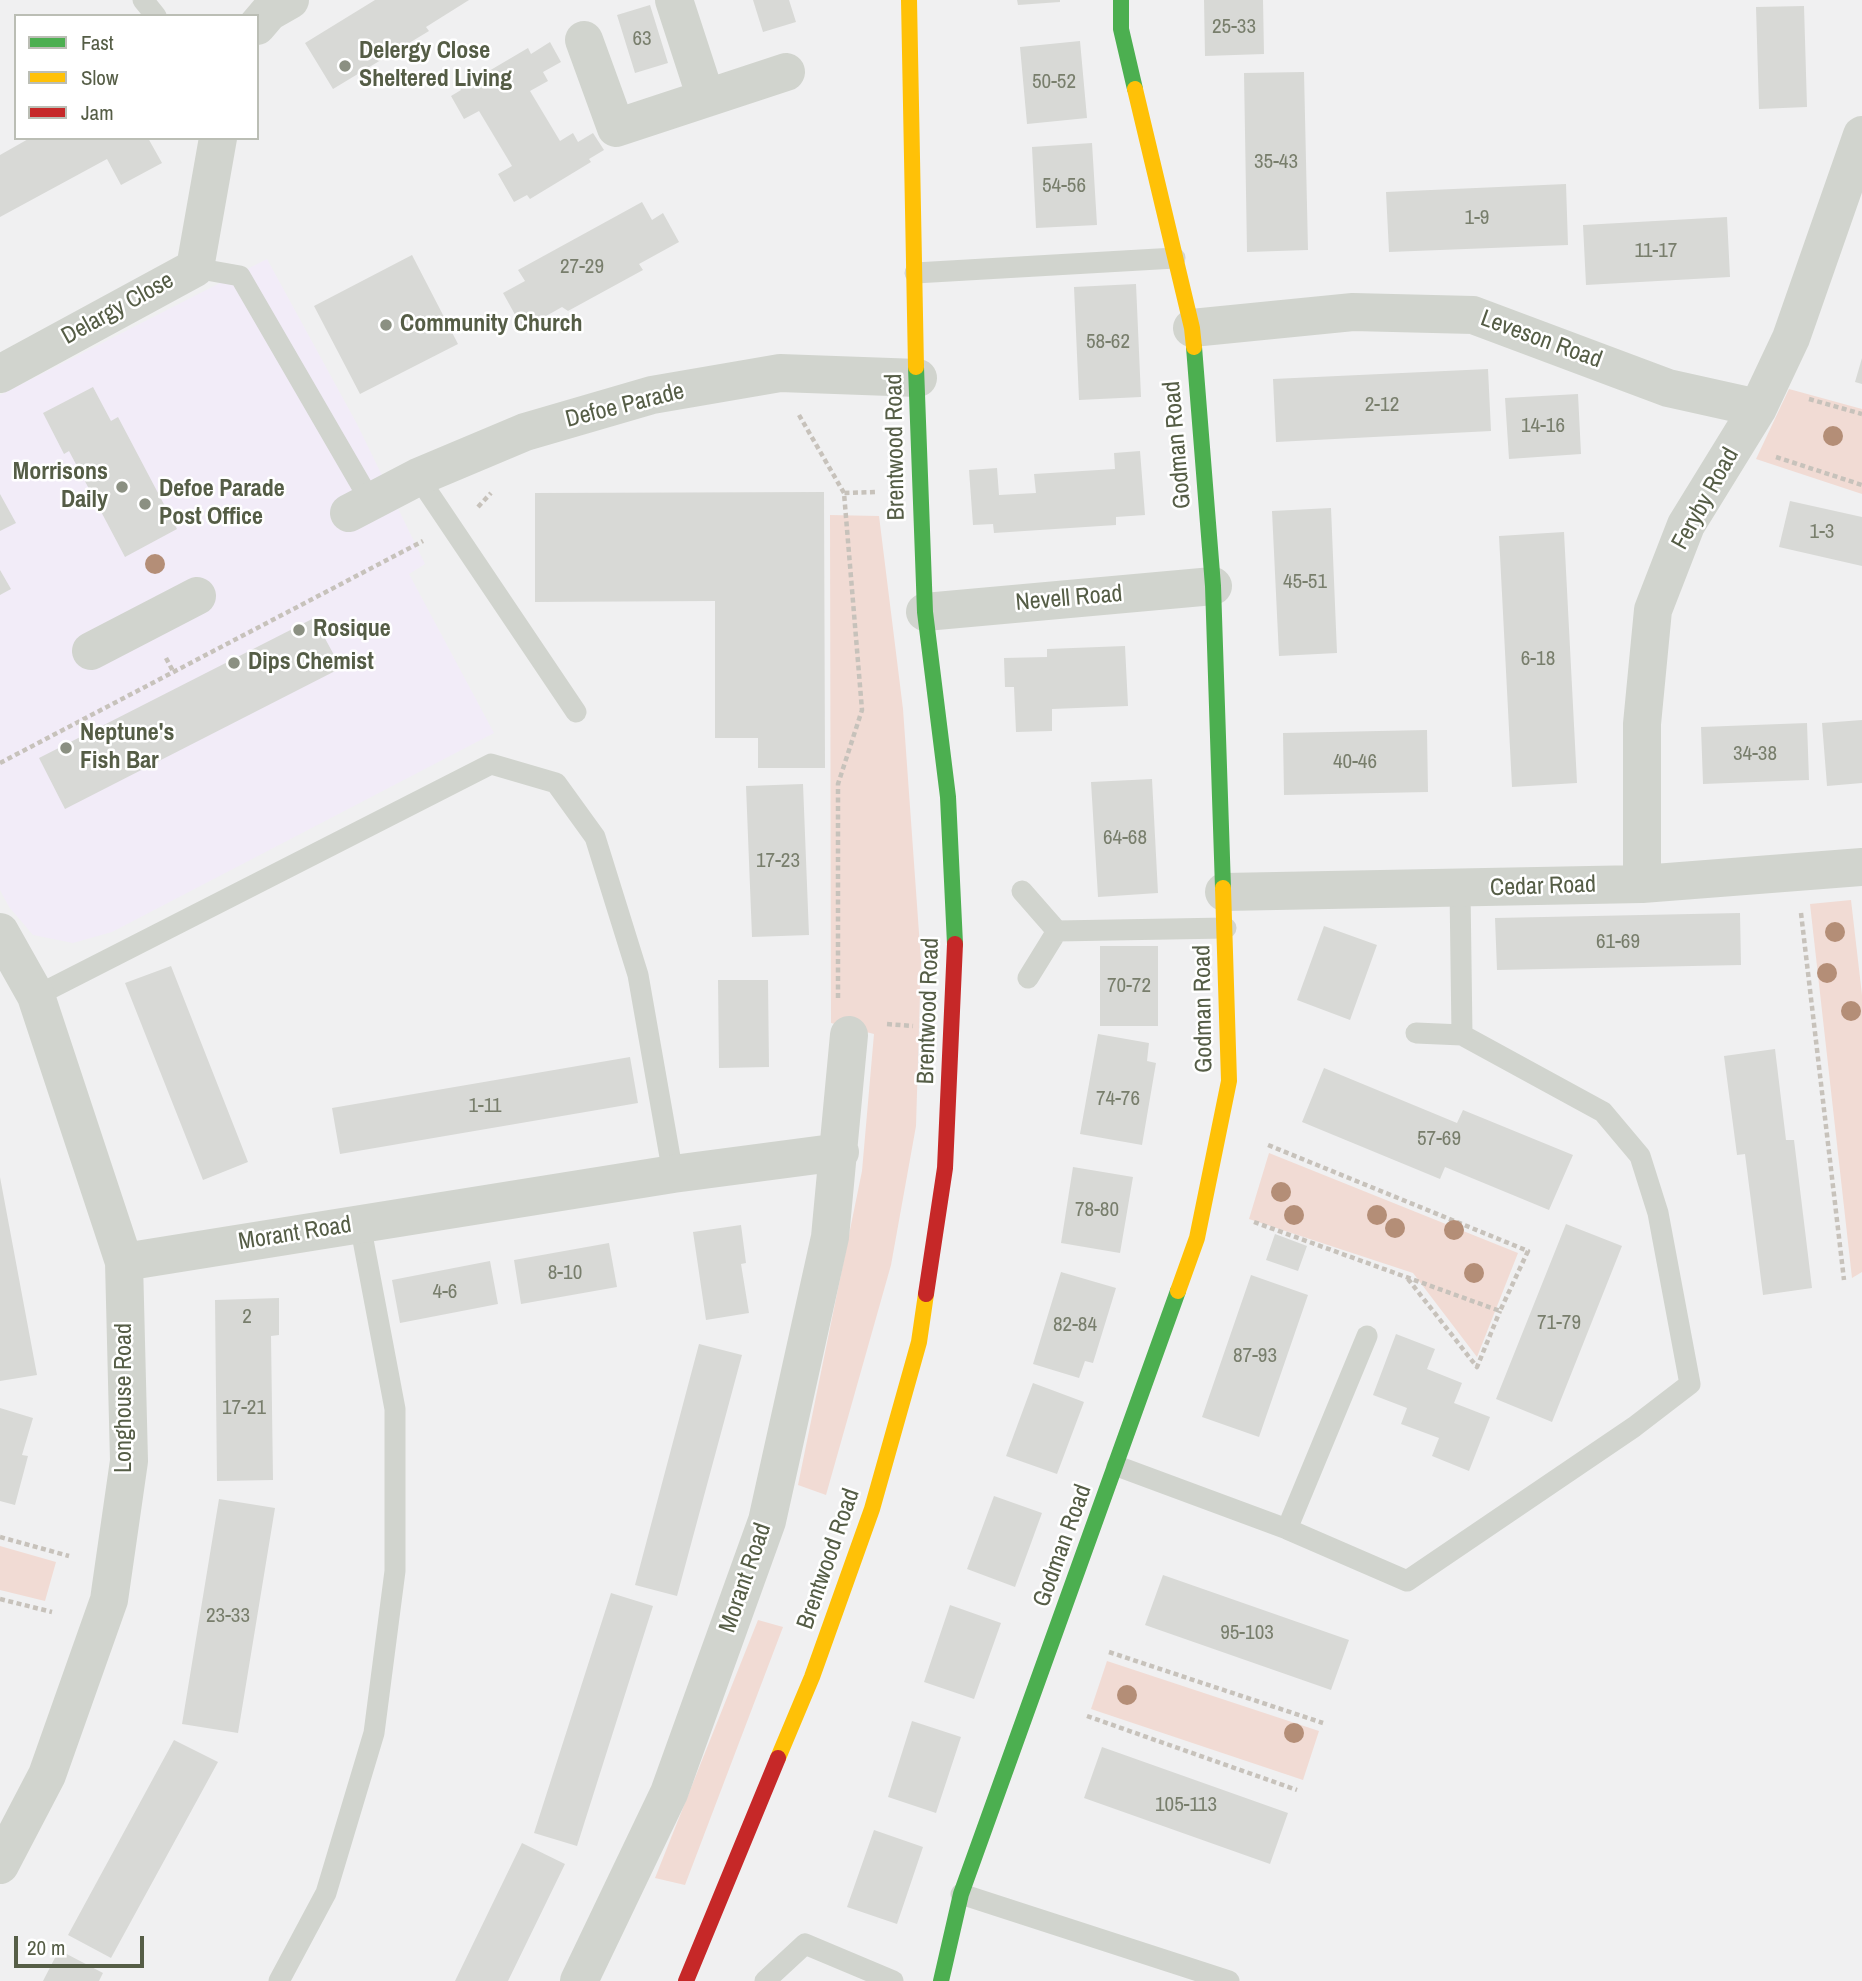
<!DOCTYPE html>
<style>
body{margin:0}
#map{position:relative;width:1862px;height:1981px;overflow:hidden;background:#f0f0f1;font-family:"Archivo Narrow",sans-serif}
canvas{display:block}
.legend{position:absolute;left:14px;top:14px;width:245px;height:126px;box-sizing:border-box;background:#fff;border:2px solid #bbbeb5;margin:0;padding:9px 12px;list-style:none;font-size:21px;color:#555d46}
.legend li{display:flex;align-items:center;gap:14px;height:35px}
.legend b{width:35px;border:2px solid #bbbeb5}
.scale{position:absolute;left:14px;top:1936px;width:130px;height:32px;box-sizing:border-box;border:4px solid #555d46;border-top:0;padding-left:9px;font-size:21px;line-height:24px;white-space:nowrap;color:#555d46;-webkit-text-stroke:5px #fff;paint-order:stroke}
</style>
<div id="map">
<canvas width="1862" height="1981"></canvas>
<ul class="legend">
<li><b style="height:9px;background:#4caf50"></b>Fast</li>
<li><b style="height:9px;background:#ffc107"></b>Slow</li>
<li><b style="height:9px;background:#c62828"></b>Jam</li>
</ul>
<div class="scale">20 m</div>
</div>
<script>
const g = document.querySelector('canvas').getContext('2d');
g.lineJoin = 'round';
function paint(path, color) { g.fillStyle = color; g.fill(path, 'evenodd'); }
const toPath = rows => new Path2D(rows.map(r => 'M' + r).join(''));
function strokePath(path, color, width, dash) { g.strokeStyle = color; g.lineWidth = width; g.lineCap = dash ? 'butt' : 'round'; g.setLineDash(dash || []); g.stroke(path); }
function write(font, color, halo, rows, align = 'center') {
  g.font = font + ' "Archivo Narrow",sans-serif'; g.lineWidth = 5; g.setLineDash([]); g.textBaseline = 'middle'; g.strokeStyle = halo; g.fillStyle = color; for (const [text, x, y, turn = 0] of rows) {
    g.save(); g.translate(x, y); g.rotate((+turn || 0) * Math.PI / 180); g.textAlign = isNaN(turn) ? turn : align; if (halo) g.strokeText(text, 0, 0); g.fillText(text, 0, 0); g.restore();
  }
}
paint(toPath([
 [267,259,357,424,425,564,409,574,494,733,112,932,73,943,33,935,9,907,0,890,0,395]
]), '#f2ecf8');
paint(toPath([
 [1789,389,1862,409,1862,494,1756,459],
 [830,515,879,516,903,709,921,961,916,1126,891,1265,826,1495,798,1485,862,1171,874,1034,831,1023],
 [1851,900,1862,995,1862,1272,1852,1278,1810,904],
 [1269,1153,1518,1253,1477,1357,1413,1273,1249,1219],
 [0,1546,56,1562,45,1601,0,1590],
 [758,1620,783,1627,685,1885,655,1878],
 [1107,1661,1319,1731,1303,1780,1091,1709]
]), '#f1dbd4');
paint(toPath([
 [375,0,469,0,426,27,429,31,333,89,305,43],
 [753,0,789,0,796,22,763,32],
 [1017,0,1060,0,1060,2,1018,5],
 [1204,0,1263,0,1264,54,1205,56],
 [650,5,668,63,635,73,617,15],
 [1804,6,1807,107,1759,109,1756,7],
 [1080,41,1087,118,1027,124,1020,47],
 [550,42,561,62,543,72,548,81,530,91,560,141,573,133,578,142,593,133,604,150,589,159,591,162,530,199,527,195,514,202,498,174,512,166,479,111,464,119,451,96,461,90,460,88,528,48,531,54],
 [1304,72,1308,250,1247,252,1244,73],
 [30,138,148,138,162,163,121,185,107,159,0,217,0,155],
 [1092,143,1097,225,1036,228,1032,147],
 [1566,184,1568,245,1389,252,1386,192],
 [642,202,652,220,663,213,679,242,639,264,643,270,568,311,562,307,523,329,503,293,525,281,518,270],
 [1727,217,1730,277,1586,285,1583,225],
 [412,255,458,344,360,394,314,306],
 [1136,284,1141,397,1079,400,1074,287],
 [1862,358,1862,384,1855,382],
 [1488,369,1491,431,1276,442,1273,379],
 [93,387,111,421,118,417,177,529,125,557,69,451,64,454,43,413],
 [1578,394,1581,454,1509,459,1505,398],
 [1140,451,1145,515,1116,517,1116,525,994,533,993,524,973,525,969,470,997,468,999,495,1036,493,1034,474,1115,469,1114,453],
 [824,492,825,768,758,768,758,738,715,738,715,601,535,602,535,493],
 [0,494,16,523,0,531],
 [1790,501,1862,517,1862,566,1779,547],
 [1331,508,1337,653,1279,656,1272,511],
 [1564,532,1577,783,1512,787,1499,536],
 [0,570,11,589,0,595],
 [314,618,341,668,65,809,39,758],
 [1125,646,1128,706,1052,709,1052,731,1016,732,1014,687,1005,687,1004,658,1047,657,1047,649],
 [1862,720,1862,783,1827,786,1822,723],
 [1807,723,1809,780,1703,784,1701,727],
 [1427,730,1428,792,1284,795,1283,733],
 [1152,779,1158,893,1098,897,1091,782],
 [803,784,809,935,752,937,746,786],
 [1740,913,1741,965,1497,970,1495,918],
 [1324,926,1377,945,1350,1020,1297,1000],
 [1100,946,1158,946,1158,1026,1100,1026],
 [171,966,248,1162,203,1180,125,983],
 [718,980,768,980,769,1067,719,1068],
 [1098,1034,1149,1043,1147,1061,1156,1063,1142,1145,1080,1134],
 [1775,1049,1786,1140,1794,1140,1812,1288,1763,1295,1745,1154,1737,1155,1724,1056],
 [630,1057,638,1103,340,1154,332,1108],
 [1324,1068,1457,1123,1463,1110,1573,1155,1549,1210,1445,1167,1440,1179,1302,1122],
 [1073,1167,1133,1177,1120,1253,1061,1243],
 [0,1177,37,1375,0,1381],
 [1566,1224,1622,1246,1552,1422,1496,1399],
 [741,1225,746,1263,741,1264,749,1313,706,1320,693,1232],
 [1275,1234,1307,1246,1298,1271,1266,1260],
 [609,1243,617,1287,521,1304,514,1260],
 [490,1261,498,1304,400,1323,392,1280],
 [1061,1272,1116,1288,1093,1363,1085,1361,1079,1378,1033,1364],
 [1251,1275,1308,1295,1259,1437,1202,1417],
 [279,1298,279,1335,271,1336,273,1480,217,1481,215,1300],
 [1396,1334,1435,1349,1427,1369,1462,1383,1454,1403,1490,1417,1469,1471,1432,1456,1439,1438,1401,1424,1407,1408,1373,1395],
 [699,1344,742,1355,677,1596,635,1585],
 [1033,1383,1084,1402,1057,1474,1006,1456],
 [0,1408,33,1418,22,1455,28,1456,15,1505,0,1501],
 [994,1496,1042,1513,1015,1587,967,1569],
 [219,1499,275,1508,238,1733,182,1724],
 [1163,1575,1349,1640,1331,1690,1145,1625],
 [611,1593,653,1606,577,1846,534,1833],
 [950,1605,1001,1623,974,1699,924,1682],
 [912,1721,961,1737,936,1813,888,1797],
 [174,1740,218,1762,111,1958,68,1935],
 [1102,1747,1288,1813,1270,1864,1084,1798],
 [874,1830,923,1847,897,1924,847,1907],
 [522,1843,565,1864,508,1981,455,1981],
 [59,1950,103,1973,99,1981,43,1981]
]), '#d8d9d6');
strokePath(toPath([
 [1809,399,1862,414],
 [799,415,844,493],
 [1776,457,1862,485],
 [478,507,491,493],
 [166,658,174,673],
 [0,763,423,541],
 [1801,913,1844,1280],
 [838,998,838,784,862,710,844,493,876,492],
 [887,1024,913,1026],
 [1254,1222,1500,1311,1528,1251,1268,1145],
 [1408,1279,1477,1367,1500,1311],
 [0,1537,69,1556],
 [0,1599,52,1612],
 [1109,1652,1323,1723],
 [1087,1716,1297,1790]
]), '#c7c2bb', 4.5, [5, 3.5]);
strokePath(toPath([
 [143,0,156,16],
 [195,268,240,276,371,502],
 [915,273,1175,258],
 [418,477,576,712],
 [1022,891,1057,931],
 [1028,978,1057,931,1226,928],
 [36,996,491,764,556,783,595,837,638,975,673,1174],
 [1416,1033,1462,1035],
 [1117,1466,1287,1529,1407,1581,1634,1427,1690,1384,1658,1213,1640,1156,1603,1112,1462,1035,1460,889],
 [1287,1529,1367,1336],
 [961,1894,1229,1981],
 [279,1981,326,1893,374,1733,395,1571,395,1409,360,1224],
 [765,1981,805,1944,893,1981]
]), '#d1d4ce', 21);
strokePath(toPath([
 [674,0,706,98],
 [257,26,269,12,290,0],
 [584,40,616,128,786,72],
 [1192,328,1353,312,1473,315,1668,388,1758,408],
 [0,374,195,268,218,138],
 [349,513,418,477,525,432,652,395,780,373,918,378],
 [925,612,1213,586],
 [91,651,197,596],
 [1642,884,1642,724,1653,610,1686,525,1758,408,1791,338,1862,135],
 [1224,892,1642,884,1862,867],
 [0,932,36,996,124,1262,129,1461,109,1600,47,1775,0,1865],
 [124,1262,673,1174,840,1152],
 [579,1981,669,1793,767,1521,830,1237,849,1035]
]), '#d1d4ce', 38);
strokePath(toPath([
 [1121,0,1121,29,1135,89],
 [1194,347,1213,586,1223,888],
 [916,367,925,612,948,797,955,944],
 [941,1981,961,1894,1178,1291]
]), '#4caf50', 16);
strokePath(toPath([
 [909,0,916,367],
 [1135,89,1192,328,1194,347],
 [1178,1291,1197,1238,1229,1081,1223,888],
 [778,1758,812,1677,872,1509,919,1342,926,1294]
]), '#ffc107', 16);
strokePath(toPath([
 [926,1294,945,1168,955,944],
 [686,1981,778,1758]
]), '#c62828', 16);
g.fillStyle = '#b48e77';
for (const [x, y] of [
 [1833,436],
 [155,564],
 [1835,932],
 [1827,973],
 [1851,1011],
 [1281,1192],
 [1294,1215],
 [1377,1215],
 [1395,1228],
 [1454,1230],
 [1474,1273],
 [1127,1695],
 [1294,1733]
]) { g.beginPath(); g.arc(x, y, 10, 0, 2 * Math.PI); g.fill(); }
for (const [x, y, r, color] of [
 [345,66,7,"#8b9082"],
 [386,325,7,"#8b9082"],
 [122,487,7,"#8b9082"],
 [145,504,7,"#8b9082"],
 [299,630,7,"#8b9082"],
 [234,663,7,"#8b9082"],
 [66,748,7,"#8b9082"]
]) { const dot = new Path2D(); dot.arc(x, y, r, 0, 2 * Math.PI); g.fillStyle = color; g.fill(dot); strokePath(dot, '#fff', 2.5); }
write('21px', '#787e6c', null, [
 ["25-33",1234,27],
 ["63",642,39],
 ["50-52",1054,82],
 ["35-43",1276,162],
 ["54-56",1064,186],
 ["1-9",1477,218],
 ["11-17",1656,251],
 ["27-29",582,267],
 ["58-62",1108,342],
 ["2-12",1382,405],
 ["14-16",1543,426],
 ["1-3",1822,532],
 ["45-51",1305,582],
 ["6-18",1538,659],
 ["34-38",1755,754],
 ["40-46",1355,762],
 ["64-68",1125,838],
 ["17-23",778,861],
 ["61-69",1618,942],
 ["70-72",1129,986],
 ["74-76",1118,1099],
 ["1-11",485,1106],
 ["57-69",1439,1139],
 ["78-80",1097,1210],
 ["8-10",565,1273],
 ["4-6",445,1292],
 ["2",247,1317],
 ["71-79",1559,1323],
 ["82-84",1075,1325],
 ["87-93",1255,1356],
 ["17-21",244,1408],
 ["23-33",228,1616],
 ["95-103",1247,1633],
 ["105-113",1186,1805]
]);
write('bold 24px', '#555d46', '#fff', [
 ["Delergy Close",359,52],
 ["Sheltered Living",359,80],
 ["Community Church",400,325],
 ["Morrisons",108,473,"right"],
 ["Daily",108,501,"right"],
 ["Defoe Parade",159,490],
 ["Post Office",159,518],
 ["Rosique",313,630],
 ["Dips Chemist",248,663],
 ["Neptune's",80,734],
 ["Fish Bar",80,762]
], 'left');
write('24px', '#555d46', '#fff', [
 ["Delargy Close",118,309,-29],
 ["Leveson Road",1541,340,20],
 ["Defoe Parade",625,406,-14],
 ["Godman Road",1178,445,-95],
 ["Brentwood Road",896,447,-91],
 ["Feryby Road",1706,499,-61],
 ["Nevell Road",1069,599,-5],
 ["Cedar Road",1543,887,-2],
 ["Godman Road",1204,1009,-91],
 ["Brentwood Road",929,1011,-88],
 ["Morant Road",295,1234,-9],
 ["Longhouse Road",125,1398,-90],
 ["Godman Road",1063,1546,-70],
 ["Brentwood Road",829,1559,-71],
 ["Morant Road",746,1578,-71]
]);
</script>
